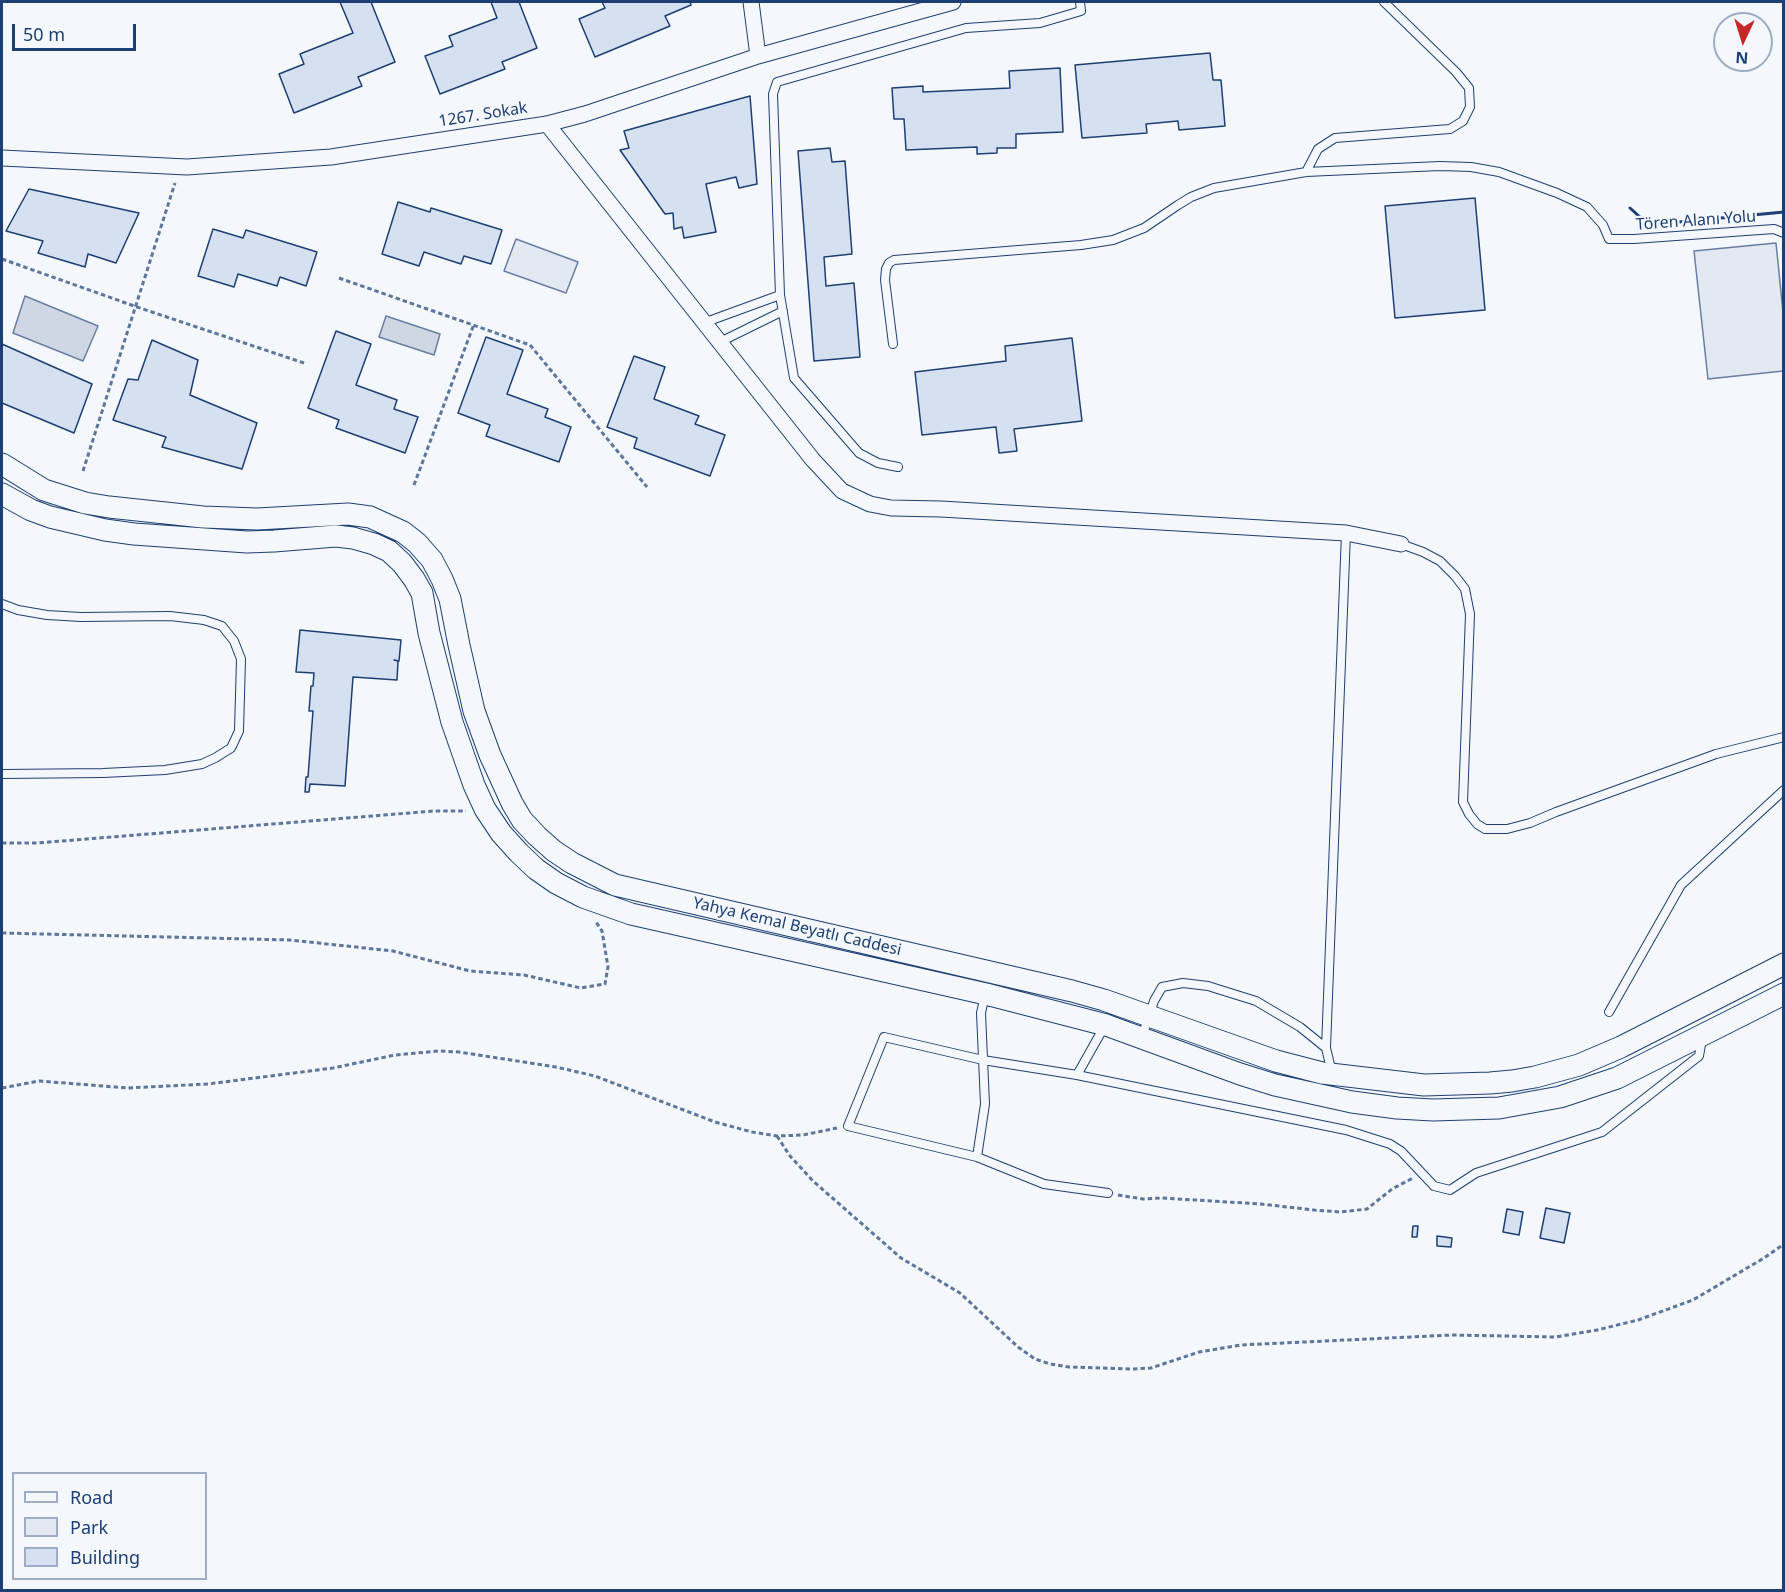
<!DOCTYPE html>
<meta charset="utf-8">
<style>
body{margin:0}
#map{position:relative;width:1785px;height:1592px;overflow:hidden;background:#f4f7fb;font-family:"Noto Sans",sans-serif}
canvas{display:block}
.frame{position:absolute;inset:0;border:3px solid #1d3f73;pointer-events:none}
.legend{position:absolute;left:12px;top:1472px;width:195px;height:108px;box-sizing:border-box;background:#f4f7fb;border:2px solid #9eadc5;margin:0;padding:8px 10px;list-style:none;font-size:18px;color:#1d3f73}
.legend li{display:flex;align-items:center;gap:12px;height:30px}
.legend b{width:30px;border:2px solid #9eadc5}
.north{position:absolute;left:1713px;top:12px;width:60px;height:60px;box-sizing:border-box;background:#f4f7fb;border:2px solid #9eadc5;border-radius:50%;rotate:184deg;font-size:16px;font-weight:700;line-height:24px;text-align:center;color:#1d3f73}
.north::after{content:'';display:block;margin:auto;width:21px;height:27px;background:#c62828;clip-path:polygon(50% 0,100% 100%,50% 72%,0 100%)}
.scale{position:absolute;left:12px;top:24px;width:124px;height:27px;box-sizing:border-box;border:3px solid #1d3f73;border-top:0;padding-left:8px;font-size:18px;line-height:21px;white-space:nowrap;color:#1d3f73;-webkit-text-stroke:4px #f4f7fb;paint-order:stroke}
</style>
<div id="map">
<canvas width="1785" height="1592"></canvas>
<div class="frame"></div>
<ul class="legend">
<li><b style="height:8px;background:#f4f7fb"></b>Road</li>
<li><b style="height:16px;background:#e3e9f0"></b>Park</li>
<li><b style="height:16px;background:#d5e0f0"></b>Building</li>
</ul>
<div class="north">N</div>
<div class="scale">50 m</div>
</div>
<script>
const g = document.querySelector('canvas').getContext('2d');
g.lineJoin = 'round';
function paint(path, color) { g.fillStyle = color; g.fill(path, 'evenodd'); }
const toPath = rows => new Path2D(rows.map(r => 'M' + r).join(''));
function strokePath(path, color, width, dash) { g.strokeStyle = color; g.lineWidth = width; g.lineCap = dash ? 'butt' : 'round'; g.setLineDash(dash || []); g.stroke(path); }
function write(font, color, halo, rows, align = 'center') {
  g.font = font + ' "Noto Sans",sans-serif'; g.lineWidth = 4.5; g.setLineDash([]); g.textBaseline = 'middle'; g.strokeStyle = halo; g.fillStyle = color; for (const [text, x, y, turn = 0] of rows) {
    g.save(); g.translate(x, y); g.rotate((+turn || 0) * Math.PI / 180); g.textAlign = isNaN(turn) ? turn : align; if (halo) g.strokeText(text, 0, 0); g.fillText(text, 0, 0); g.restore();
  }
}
const green = toPath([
 [516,239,578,262,566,293,504,271,516,239],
 [1776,243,1783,312,1783,371,1708,379,1694,251,1776,243]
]);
paint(green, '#e3e9f0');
strokePath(green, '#687fa3', 1.5);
const water = toPath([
 [25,296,98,326,83,361,13,333,25,296],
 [386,316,440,334,434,355,379,337,386,316]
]);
paint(water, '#cfd7e4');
strokePath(water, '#687fa3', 1.5);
const building = toPath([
 [340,2,371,2,395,62,358,77,362,86,294,113,279,74,304,64,300,54,353,33,340,2],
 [491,2,522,2,519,2,537,48,502,62,505,69,440,94,425,56,453,46,449,36,497,18,491,2],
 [602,2,690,2,691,5,665,16,670,26,595,57,579,19,605,8,602,2],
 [1210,53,1213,80,1221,80,1225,126,1179,130,1178,121,1146,124,1147,133,1082,138,1075,65,1210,53],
 [1060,68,1063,132,1016,134,1016,148,997,148,997,153,977,154,977,147,906,150,904,119,894,119,892,88,923,86,923,92,1010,88,1009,71,1060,68],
 [750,96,757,184,739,188,736,177,706,184,716,232,684,238,682,227,674,229,673,213,665,214,620,150,629,148,624,131,750,96],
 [830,148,832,162,845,161,852,254,824,257,826,286,854,283,860,357,814,361,798,151,830,148],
 [29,189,139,213,116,263,88,254,85,267,38,253,43,241,6,231,29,189],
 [1475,198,1485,310,1395,318,1385,206,1475,198],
 [398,202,430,212,431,208,502,230,491,264,464,256,461,264,424,252,419,266,382,254,398,202],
 [213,229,243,238,246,230,317,252,306,286,280,277,277,286,238,274,234,287,198,276,213,229],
 [336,331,371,344,356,385,397,400,394,409,418,417,405,453,336,428,339,420,308,408,336,331],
 [486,337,523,350,507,394,548,409,545,417,571,427,559,462,486,436,490,425,458,413,486,337],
 [1072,338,1082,421,1014,429,1017,451,999,453,996,427,922,435,915,372,1006,361,1005,346,1072,338],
 [152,340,198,360,190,395,257,423,242,469,162,447,166,437,113,420,128,379,138,380,152,340],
 [2,344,92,384,74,433,2,403,2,344],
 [634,356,665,367,654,399,699,416,695,424,725,435,710,476,634,448,637,438,607,427,634,356],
 [300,630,401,640,399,661,394,660,398,661,397,680,353,677,345,786,310,784,309,792,305,792,306,777,308,777,313,711,309,711,311,686,313,686,314,673,296,672,300,630],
 [1546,1208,1570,1213,1564,1243,1540,1238,1546,1208],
 [1507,1209,1523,1212,1519,1235,1503,1232,1507,1209],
 [1413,1226,1418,1226,1417,1237,1412,1237,1413,1226],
 [1437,1236,1452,1238,1451,1247,1437,1246,1437,1236]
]);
paint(building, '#d5e0f0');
strokePath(building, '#1d3f73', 1.5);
const lane = toPath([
 [1306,172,1318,149,1335,138,1450,129,1463,121,1470,107,1469,88,1456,72,1384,2],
 [706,322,780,295],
 [720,342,783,311],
 [893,344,885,280,886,269,889,263,894,260,1081,245,1113,240,1144,228,1178,205,1191,197,1214,188,1306,172,1440,166,1471,167,1499,172,1557,193,1587,207,1603,225,1609,239,1634,239,1774,229,1784,233],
 [898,467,878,463,859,453,794,378,780,295,773,94,777,82,966,28,1040,23,1081,11,1080,2],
 [1401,544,1423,552,1440,561,1455,576,1465,589,1470,614,1463,802,1469,814,1477,824,1485,829,1507,829,1530,823,1556,812,1716,754,1784,737],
 [2,604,18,610,47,615,81,617,170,616,204,620,222,626,234,641,241,659,239,731,231,748,215,758,202,764,165,770,103,773,2,774],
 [1609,1012,1681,885,1784,790],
 [1142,1037,1154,1001,1162,987,1183,983,1208,986,1256,1001,1300,1027,1326,1048,1332,1073],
 [1326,1048,1346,533],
 [1077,1075,1104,1027],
 [977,1157,985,1104,981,1013,985,995],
 [1108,1193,1044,1184,977,1157,848,1126,884,1037,983,1060,1077,1075,1346,1130,1390,1144,1401,1151,1434,1186,1450,1190,1476,1173,1602,1132,1699,1056,1702,1039]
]);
const street = toPath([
 [751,2,758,56],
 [547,124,813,460,842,491,870,504,891,508,941,509,1346,533,1401,544],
 [2,158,187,167,331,157,547,124,585,114,758,56,953,2]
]);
const secondary = toPath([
 [2,464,44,490,85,503,109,507,203,517,257,519,348,514,370,517,403,532,417,543,432,560,442,579,450,599,459,645,474,711,490,755,512,803,522,820,537,836,554,851,572,863,615,885,1072,991,1104,1000,1276,1061,1322,1073,1424,1085,1490,1083,1512,1081,1535,1077,1579,1065,1621,1047,1784,964],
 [2,494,31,510,50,517,105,530,134,534,247,542,274,541,336,536,353,538,374,544,389,551,402,563,414,579,422,593,429,633,452,722,474,785,485,809,501,833,519,853,536,869,556,883,583,897,631,914,986,994,1106,1025,1240,1074,1275,1085,1352,1102,1397,1108,1433,1110,1499,1108,1560,1097,1617,1078,1784,994]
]);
strokePath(lane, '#1d3f73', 10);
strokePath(street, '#1d3f73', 17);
strokePath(secondary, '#1d3f73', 23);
strokePath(toPath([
 [2,259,137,307,304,363],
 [339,278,530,345,647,487],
 [83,471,175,183],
 [414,485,474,324],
 [2,843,37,843,434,811,466,811],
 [2,933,290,940,393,951,470,971,524,975,581,988,605,984,608,967,602,931,596,922],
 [2,1088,39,1081,128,1088,208,1084,333,1068,395,1055,439,1051,459,1052,556,1067,595,1076,715,1122,752,1132,777,1136,803,1135,837,1128],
 [777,1136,790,1156,813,1181,901,1258,960,1293,1018,1347,1035,1359,1050,1364,1069,1367,1134,1369,1151,1368,1199,1352,1241,1345,1452,1335,1556,1337,1597,1330,1638,1320,1693,1300,1764,1258,1784,1244],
 [1118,1195,1143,1199,1162,1198,1261,1204,1314,1210,1340,1212,1367,1209,1392,1189,1413,1178]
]), '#5e769c', 3, [4.5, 3]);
strokePath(lane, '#f4f7fb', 8);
strokePath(street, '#f4f7fb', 15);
strokePath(secondary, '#f4f7fb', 21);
strokePath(toPath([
 [1630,208,1641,218,1658,224,1784,212]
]), '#1d3f73', 3);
write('16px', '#1d3f73', '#f4f7fb', [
 ["1267. Sokak",483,115,-9],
 ["Tören Alanı Yolu",1696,221,-4],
 ["Yahya Kemal Beyatlı Caddesi",797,927,13]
]);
</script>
